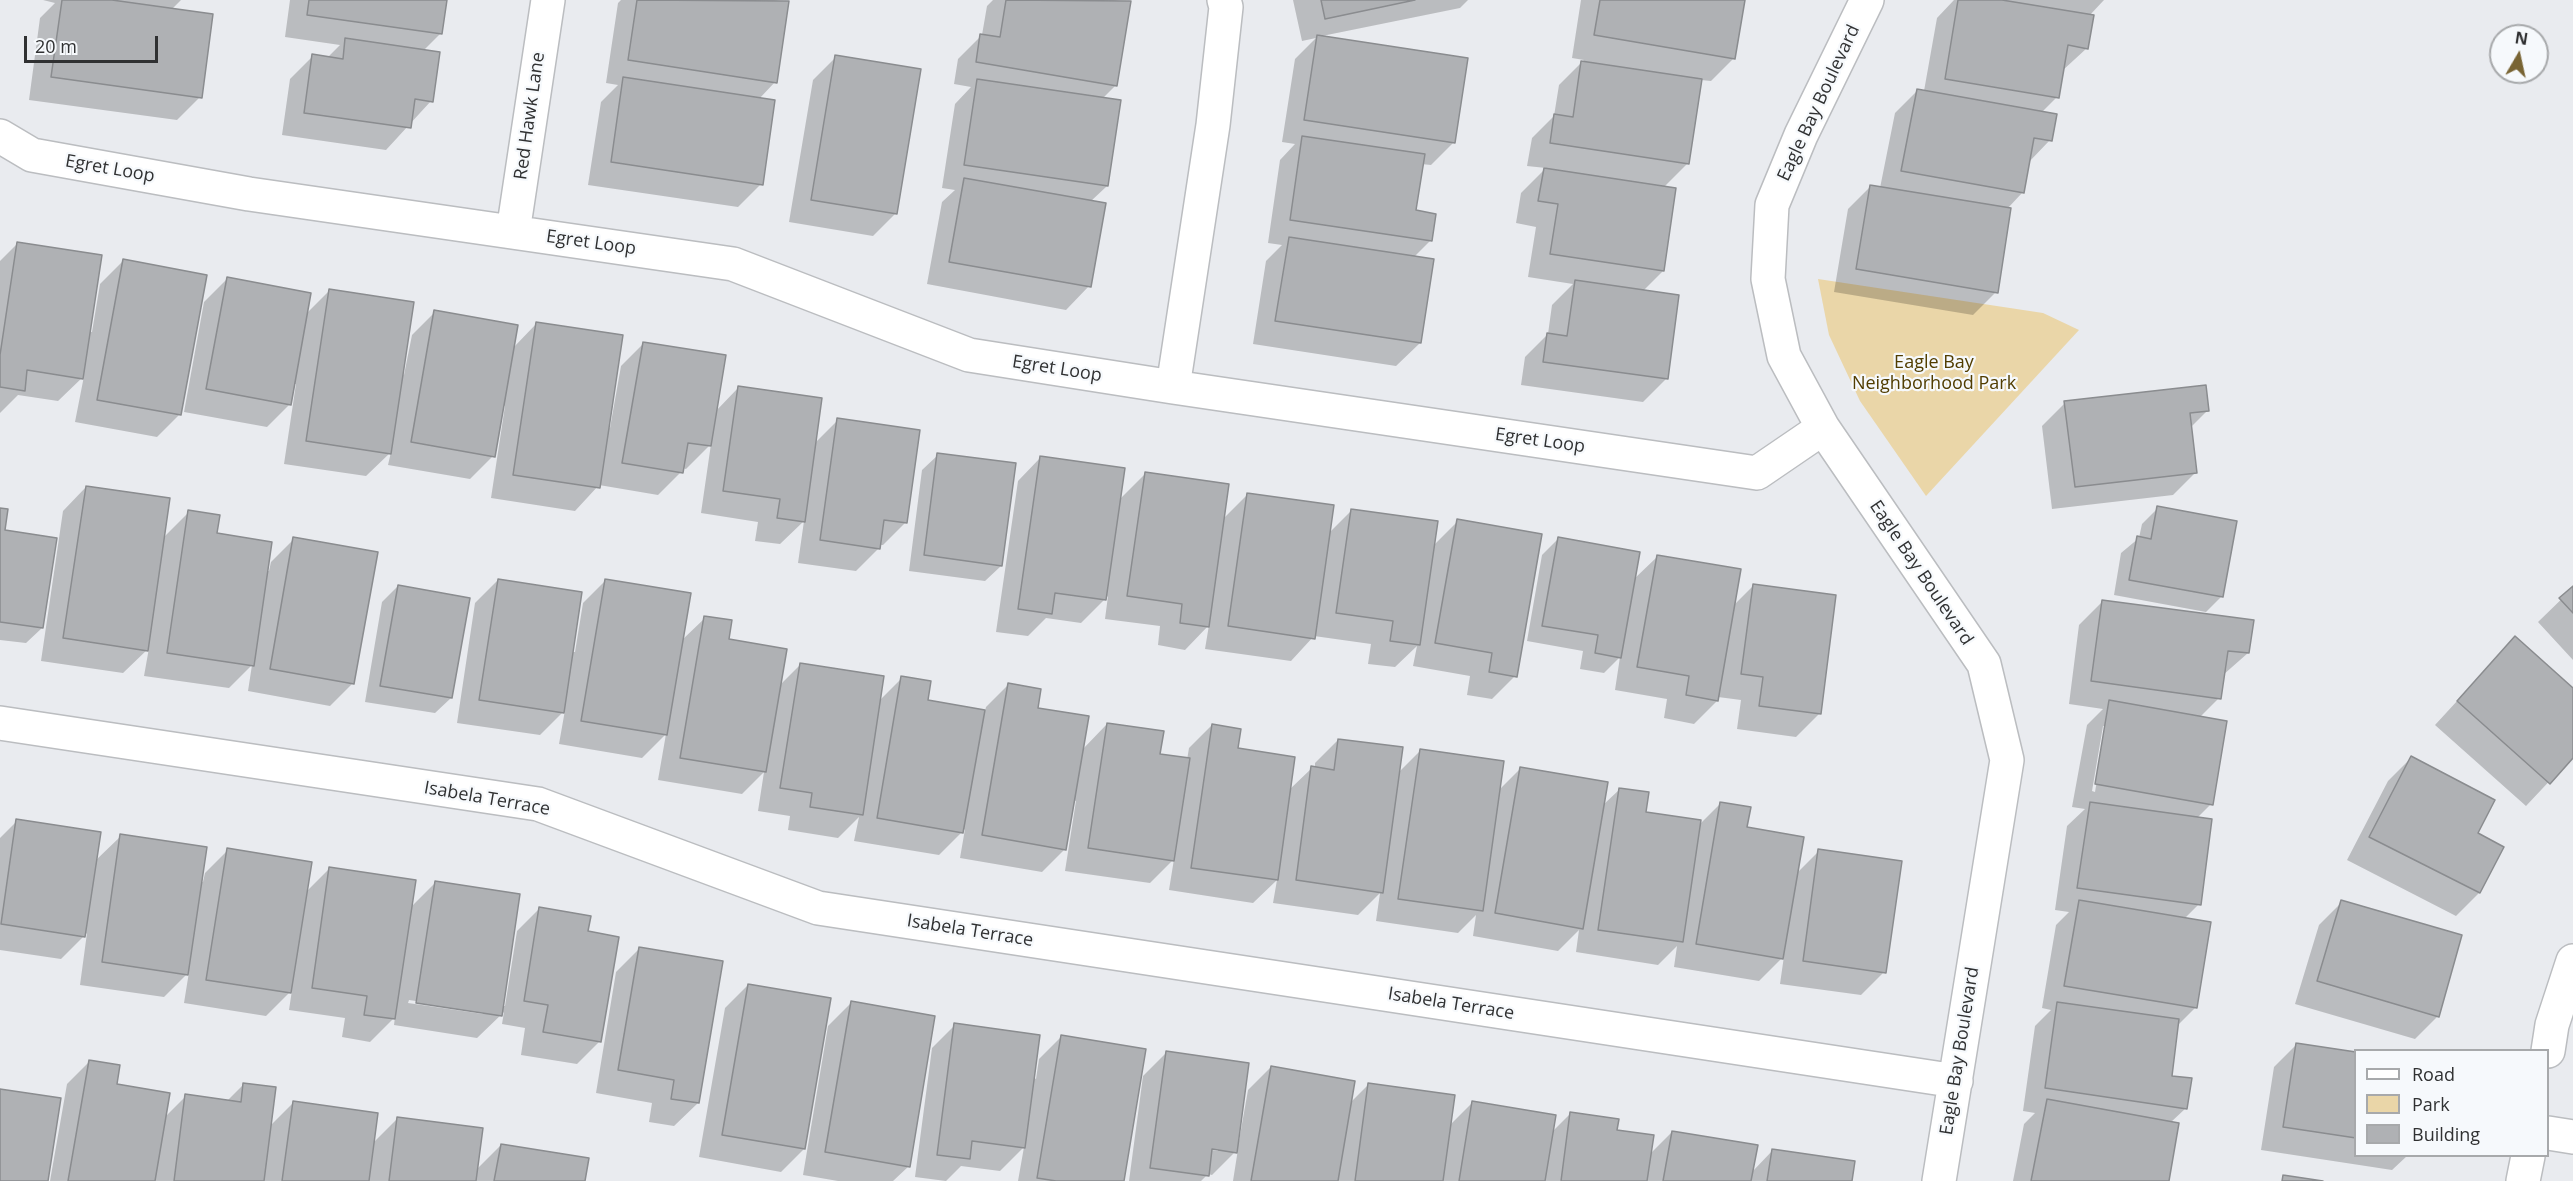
<!DOCTYPE html>
<style>
body{margin:0}
#map{position:relative;width:2573px;height:1181px;overflow:hidden;background:#e9ebef;font-family:"Open Sans",sans-serif}
canvas{display:block}
.legend{position:absolute;left:2354px;top:1049px;width:195px;height:108px;box-sizing:border-box;background:#f6f9fc;border:2px solid #a7a9ab;margin:0;padding:8px 10px;list-style:none;font-size:18px;color:#303132}
.legend li{display:flex;align-items:center;gap:12px;height:30px}
.legend b{width:30px;border:2px solid #a7a9ab}
.north{position:absolute;left:2489px;top:24px;width:60px;height:60px;box-sizing:border-box;background:#f6f9fc;border:2px solid #a7a9ab;border-radius:50%;rotate:9deg;font-size:16px;font-weight:700;line-height:24px;text-align:center;color:#303132}
.north::after{content:'';display:block;margin:auto;width:21px;height:27px;background:#786433;clip-path:polygon(50% 0,100% 100%,50% 72%,0 100%)}
.scale{position:absolute;left:24px;top:36px;width:134px;height:27px;box-sizing:border-box;border:3px solid #303132;border-top:0;padding-left:8px;font-size:18px;line-height:21px;white-space:nowrap;color:#303132;-webkit-text-stroke:4px #f6f9fc;paint-order:stroke}
</style>
<div id="map">
<canvas width="2573" height="1181"></canvas>
<ul class="legend">
<li><b style="height:8px;background:#fff"></b>Road</li>
<li><b style="height:16px;background:#ead6a8"></b>Park</li>
<li><b style="height:16px;background:#afb1b4"></b>Building</li>
</ul>
<div class="north">N</div>
<div class="scale">20 m</div>
</div>
<script>
const g = document.querySelector('canvas').getContext('2d');
g.lineJoin = 'round';
function paint(path, color) { g.fillStyle = color; g.fill(path, 'evenodd'); }
const toPath = rows => new Path2D(rows.map(r => 'M' + r).join(''));
function strokePath(path, color, width, dash) { g.strokeStyle = color; g.lineWidth = width; g.lineCap = dash ? 'butt' : 'round'; g.setLineDash(dash || []); g.stroke(path); }
function write(font, color, halo, rows, align = 'center') {
  g.font = font + ' "Open Sans",sans-serif'; g.lineWidth = 4.5; g.setLineDash([]); g.textBaseline = 'middle'; g.strokeStyle = halo; g.fillStyle = color; for (const [text, x, y, turn = 0] of rows) {
    g.save(); g.translate(x, y); g.rotate((+turn || 0) * Math.PI / 180); g.textAlign = isNaN(turn) ? turn : align; if (halo) g.strokeText(text, 0, 0); g.fillText(text, 0, 0); g.restore();
  }
}
paint(toPath([
 [1818,279,2043,313,2079,330,1926,496,1860,401,1829,335]
]), '#ead6a8');
paint(toPath([
 [43,0,181,0,171,10,200,97,177,120,29,100,40,18,55,3],
 [290,0,445,0,441,33,423,51,431,101,386,150,282,135,290,79,313,56,327,58,340,45,285,37],
 [621,0,774,0,787,2,775,82,759,99,761,184,738,207,588,185,601,102,618,85,606,83,618,3],
 [993,0,1114,0,1130,3,1116,85,1102,99,1107,186,1090,202,1089,286,1066,310,927,284,942,202,955,190,942,188,955,104,971,87,954,84,958,59,982,35,987,6],
 [1293,0,1468,0,1460,8,1322,36,1454,142,1431,165,1421,164,1414,212,1430,241,1414,257,1420,343,1396,366,1253,344,1266,261,1282,245,1268,243,1280,160,1295,144,1282,142,1295,59,1316,38,1302,41],
 [1581,0,1743,0,1734,58,1711,81,1701,80,1688,163,1664,187,1663,271,1642,292,1666,379,1643,402,1521,385,1525,357,1548,334,1552,305,1573,284,1528,277,1536,227,1516,223,1521,193,1546,168,1527,166,1532,138,1554,116,1559,85,1584,60,1572,58],
 [1954,0,2104,0,2089,16,2087,48,2062,71,2057,97,2041,113,2050,140,2028,163,2022,193,2007,209,1996,292,1973,315,1834,292,1848,209,1871,186,1880,188,1895,113,1918,90,1924,91,1937,18],
 [836,57,896,213,873,236,789,222,813,80],
 [18,243,89,331,92,332,100,284,123,261,180,414,157,437,75,422,84,376,58,401,18,395,0,413,0,261],
 [227,279,306,314,330,290,404,375,412,335,435,312,513,348,537,323,607,427,610,428,621,366,644,343,715,412,738,388,815,443,838,420,906,522,883,545,879,545,879,548,856,571,798,563,804,521,780,544,755,541,758,522,701,513,711,444,686,469,682,468,681,472,658,495,599,485,575,511,491,498,505,406,502,405,493,456,470,479,388,465,391,452,366,476,284,464,296,384,293,384,290,404,267,427,184,412,204,302],
 [2065,403,2207,411,2190,428,2196,472,2173,495,2052,509,2042,426],
 [938,455,1001,566,985,581,909,571,922,470],
 [1041,457,1119,500,1145,474,1223,519,1247,495,1328,534,1352,510,1433,546,1458,521,1515,676,1492,699,1467,695,1470,676,1413,666,1417,646,1395,667,1368,664,1371,644,1314,636,1291,661,1205,649,1209,625,1185,650,1158,645,1160,626,1105,619,1108,596,1081,623,1046,618,1028,636,996,632,1018,481],
 [86,487,163,538,189,512,215,535,266,571,269,571,271,562,294,539,353,683,330,706,248,691,252,665,229,688,144,676,149,648,123,673,41,661,63,511],
 [2158,508,2222,596,2206,612,2114,595,2121,553,2139,538,2142,524],
 [0,510,4,531,42,628,26,643,0,640],
 [1558,539,1633,580,1657,557,1733,606,1753,586,1819,714,1796,737,1737,729,1741,700,1718,697,1717,701,1694,724,1664,718,1667,699,1615,690,1620,657,1604,673,1580,669,1583,651,1527,641,1542,555],
 [498,580,572,652,575,652,583,603,606,580,681,641,705,618,779,686,800,665,879,701,902,678,927,701,985,711,986,707,1009,684,1082,750,1107,724,1158,755,1187,760,1189,748,1212,725,1236,749,1289,790,1312,768,1315,769,1315,763,1338,740,1398,773,1421,750,1499,790,1521,768,1602,806,1620,789,1644,813,1699,825,1720,804,1797,873,1819,851,1884,972,1861,995,1780,984,1784,956,1759,981,1674,967,1677,946,1658,965,1576,952,1579,930,1558,951,1473,936,1476,915,1458,933,1376,921,1380,893,1358,915,1273,903,1277,880,1253,903,1169,890,1174,859,1150,883,1065,871,1076,801,1073,800,1065,849,1042,872,960,858,965,829,939,855,854,841,859,817,838,838,788,830,790,816,758,811,764,772,742,794,658,780,666,734,642,758,559,744,565,710,540,735,457,723,475,603],
 [398,586,451,698,435,713,365,702,382,602],
 [2573,588,2573,660,2538,622],
 [2102,602,2248,653,2223,675,2219,698,2199,718,2211,804,2197,818,2199,904,2184,919,2196,1007,2177,1026,2170,1077,2186,1108,2170,1123,2167,1181,2013,1181,2024,1124,2035,1113,2023,1111,2035,1026,2051,1010,2042,1008,2056,925,2069,912,2055,910,2067,826,2085,809,2072,807,2087,725,2103,709,2069,704,2079,625],
 [2103,726,2106,726,2095,792,2092,791],
 [2515,638,2573,690,2573,756,2526,806,2435,725],
 [2411,758,2476,834,2502,847,2479,893,2456,916,2347,860,2388,781],
 [17,821,95,861,121,836,203,882,205,873,228,850,306,892,330,868,410,908,435,883,502,1006,505,1006,517,931,540,908,586,933,600,1041,577,1064,521,1055,525,1028,502,1024,504,1012,477,1038,394,1025,395,1017,370,1042,342,1037,345,1018,289,1010,292,990,266,1016,184,1003,189,972,164,997,80,985,87,933,61,959,0,950,0,838],
 [409,1000,483,1011,483,1014,408,1003],
 [2342,902,2438,1016,2415,1039,2295,1004,2319,925],
 [639,949,698,1103,674,1126,649,1122,652,1103,596,1093,616,972],
 [748,985,804,1149,781,1172,699,1157,725,1008],
 [851,1003,909,1166,893,1181,838,1181,803,1175,828,1026],
 [955,1025,1036,1079,1039,1059,1062,1036,1123,1181,1018,1181,1024,1147,1000,1171,961,1166,946,1181,915,1177,932,1048],
 [2297,1044,2356,1053,2356,1156,2407,1156,2392,1170,2261,1150,2274,1067],
 [1166,1053,1237,1141,1239,1141,1248,1090,1271,1067,1349,1104,1369,1084,1449,1126,1473,1102,1551,1133,1571,1113,1615,1132,1649,1155,1672,1132,1752,1172,1773,1150,1851,1181,1233,1181,1238,1149,1212,1175,1208,1174,1201,1181,1129,1181,1143,1076],
 [1218,1148,1218,1151,1205,1149],
 [90,1061,116,1086,165,1117,186,1096,227,1101,244,1084,269,1127,293,1103,372,1144,398,1118,476,1170,501,1145,583,1181,50,1181,67,1084]
]), '#0003');
const building = toPath([
 [62,0,112,0,213,14,202,98,51,77,62,0],
 [309,0,447,0,442,34,307,15,309,0],
 [637,0,789,1,777,83,628,60,637,0],
 [1006,0,1131,1,1117,86,976,62,980,34,1000,37,1006,0],
 [1321,0,1415,0,1325,19,1321,0],
 [1600,0,1745,0,1735,59,1594,35,1600,0],
 [1958,0,2002,0,2094,15,2088,49,2068,45,2059,98,1945,79,1958,0],
 [1317,35,1468,58,1455,143,1304,120,1317,35],
 [345,38,440,52,433,102,415,99,411,128,304,113,312,54,343,59,345,38],
 [835,55,921,69,897,214,811,200,835,55],
 [1581,61,1702,79,1689,164,1550,143,1554,114,1573,117,1581,61],
 [623,77,775,100,763,185,611,162,623,77],
 [977,79,1121,100,1108,186,964,165,977,79],
 [1917,89,2057,114,2052,141,2034,138,2024,193,1901,171,1917,89],
 [1302,136,1425,154,1416,210,1436,214,1432,241,1290,220,1302,136],
 [1544,168,1676,188,1664,271,1550,254,1558,204,1538,201,1544,168],
 [964,178,1106,203,1091,287,949,262,964,178],
 [1870,185,2011,208,1998,293,1856,269,1870,185],
 [1289,237,1434,259,1421,343,1275,321,1289,237],
 [17,242,102,255,83,379,27,370,25,391,0,387,0,355,17,242],
 [123,259,207,275,181,415,97,400,123,259],
 [227,277,311,293,291,405,206,389,227,277],
 [1575,280,1679,295,1668,379,1543,362,1547,333,1567,336,1575,280],
 [329,289,414,302,391,454,306,441,329,289],
 [434,310,518,325,495,457,411,442,434,310],
 [536,322,623,335,600,488,513,475,536,322],
 [643,342,726,355,711,446,688,443,683,473,622,463,643,342],
 [2206,385,2209,411,2190,413,2197,473,2075,487,2064,401,2206,385],
 [738,386,822,398,805,522,777,518,780,499,723,491,738,386],
 [837,418,920,430,907,523,884,520,880,549,820,540,837,418],
 [937,453,1016,463,1002,566,924,555,937,453],
 [1040,456,1125,468,1106,600,1055,593,1052,614,1018,609,1040,456],
 [1145,472,1229,484,1209,627,1180,623,1182,604,1127,596,1145,472],
 [86,486,170,498,148,651,63,638,86,486],
 [1247,493,1334,505,1315,639,1228,626,1247,493],
 [2157,506,2237,521,2223,597,2129,580,2137,536,2151,539,2157,506],
 [0,508,8,509,5,530,57,538,43,628,0,622,0,508],
 [1351,509,1438,521,1420,645,1390,641,1393,621,1336,613,1351,509],
 [188,510,220,515,217,533,272,542,254,666,167,653,188,510],
 [1457,519,1542,534,1517,677,1489,672,1492,653,1435,643,1457,519],
 [293,537,378,552,354,684,270,669,293,537],
 [1558,537,1640,552,1621,658,1595,653,1598,635,1542,626,1558,537],
 [1657,555,1741,569,1718,701,1686,695,1689,676,1637,667,1657,555],
 [498,579,582,592,564,713,479,700,498,579],
 [605,579,691,593,667,735,581,721,605,579],
 [1753,584,1836,595,1821,714,1759,706,1763,677,1741,674,1753,584],
 [398,585,470,598,452,698,380,686,398,585],
 [2573,586,2573,613,2559,598,2573,586],
 [2102,600,2254,620,2249,653,2228,651,2221,699,2091,681,2102,600],
 [704,616,732,620,729,639,787,649,766,772,680,758,704,616],
 [2515,636,2573,688,2573,758,2550,784,2457,701,2515,636],
 [800,663,884,676,863,815,810,807,812,793,780,788,800,663],
 [901,676,931,681,928,700,985,710,963,833,877,818,901,676],
 [1008,683,1041,689,1038,708,1089,716,1066,850,982,835,1008,683],
 [2109,700,2227,721,2213,805,2095,784,2109,700],
 [1107,723,1164,731,1160,754,1190,758,1174,861,1088,848,1107,723],
 [1212,724,1241,729,1238,748,1295,757,1278,880,1191,868,1212,724],
 [1338,739,1403,747,1383,893,1296,880,1311,766,1334,770,1338,739],
 [1420,749,1504,761,1483,911,1398,899,1420,749],
 [2411,756,2495,800,2478,833,2504,847,2480,893,2369,837,2411,756],
 [1520,767,1608,782,1583,929,1495,913,1520,767],
 [1619,788,1649,792,1646,812,1701,820,1683,942,1598,930,1619,788],
 [1720,802,1751,807,1747,827,1804,837,1783,959,1696,944,1720,802],
 [2090,802,2212,819,2201,905,2077,888,2090,802],
 [16,819,101,832,85,937,1,924,16,819],
 [120,834,207,847,188,975,102,962,120,834],
 [227,848,312,862,291,993,206,980,227,848],
 [1818,849,1902,861,1886,973,1803,961,1818,849],
 [329,867,416,880,395,1019,364,1015,367,996,312,988,329,867],
 [435,881,520,894,502,1016,416,1003,435,881],
 [2079,900,2211,922,2197,1008,2064,986,2079,900],
 [2341,900,2462,935,2439,1017,2317,981,2341,900],
 [539,907,591,916,588,931,619,937,601,1042,543,1032,548,1005,524,1001,539,907],
 [639,947,723,961,699,1103,671,1099,674,1080,618,1070,639,947],
 [748,984,831,998,805,1149,722,1135,748,984],
 [851,1001,935,1016,910,1167,825,1152,851,1001],
 [2057,1002,2179,1019,2172,1076,2192,1078,2187,1109,2045,1088,2057,1002],
 [954,1023,1040,1035,1025,1148,972,1141,970,1159,937,1155,954,1023],
 [1061,1035,1146,1049,1124,1181,1056,1181,1037,1178,1061,1035],
 [2296,1043,2356,1052,2356,1138,2283,1127,2296,1043],
 [1166,1051,1249,1063,1237,1153,1212,1149,1209,1176,1150,1168,1166,1051],
 [89,1060,120,1065,117,1084,170,1093,155,1181,68,1181,89,1060],
 [1271,1066,1355,1081,1338,1181,1251,1181,1271,1066],
 [243,1083,276,1087,264,1181,174,1181,185,1094,241,1102,243,1083],
 [1368,1083,1455,1095,1443,1181,1355,1181,1368,1083],
 [0,1089,61,1098,48,1181,0,1181,0,1089],
 [2047,1099,2179,1123,2169,1181,2031,1181,2047,1099],
 [293,1101,378,1113,369,1181,282,1181,293,1101],
 [1472,1101,1556,1115,1545,1181,1459,1181,1472,1101],
 [1570,1112,1619,1119,1617,1130,1654,1135,1647,1181,1561,1181,1570,1112],
 [397,1117,483,1128,476,1181,389,1181,397,1117],
 [1672,1131,1758,1145,1751,1181,1663,1181,1672,1131],
 [501,1144,589,1158,585,1181,494,1181,501,1144],
 [1772,1149,1855,1161,1852,1181,1767,1181,1772,1149],
 [2283,1175,2323,1181,2282,1181,2283,1175]
]);
paint(building, '#afb1b4');
strokePath(building, '#8a8c8f', 1.5);
const minor = toPath([
 [1867,0,1801,135,1772,205,1768,279,1784,356,1823,428,1984,664,2007,760,1939,1181],
 [0,136,32,155,249,194,733,264,969,355,1173,387,1757,473,1823,428],
 [513,232,548,0],
 [1173,387,1213,125,1226,7,1224,0],
 [0,723,538,804,818,908,1956,1081],
 [2548,1051,2552,1025,2573,961],
 [2548,1133,2573,1137],
 [2523,1181,2528,1156]
]);
strokePath(minor, '#bbbdc0', 36);
strokePath(minor, '#fff', 33);
write('18px', '#303132', '#f6f9fc', [
 ["Eagle Bay Boulevard",1819,103,-65],
 ["Red Hawk Lane",530,116,-82],
 ["Egret Loop",110,169,10],
 ["Egret Loop",591,243,8],
 ["Egret Loop",1057,369,9],
 ["Egret Loop",1540,441,8],
 ["Eagle Bay Boulevard",1921,573,56],
 ["Isabela Terrace",487,799,10],
 ["Isabela Terrace",970,931,9],
 ["Isabela Terrace",1451,1004,9],
 ["Eagle Bay Boulevard",1960,1051,-81]
]);
write('18px', '#513d00', '#f6f9fc', [
 ["Eagle Bay",1934,363],
 ["Neighborhood Park",1934,384]
]);
</script>
